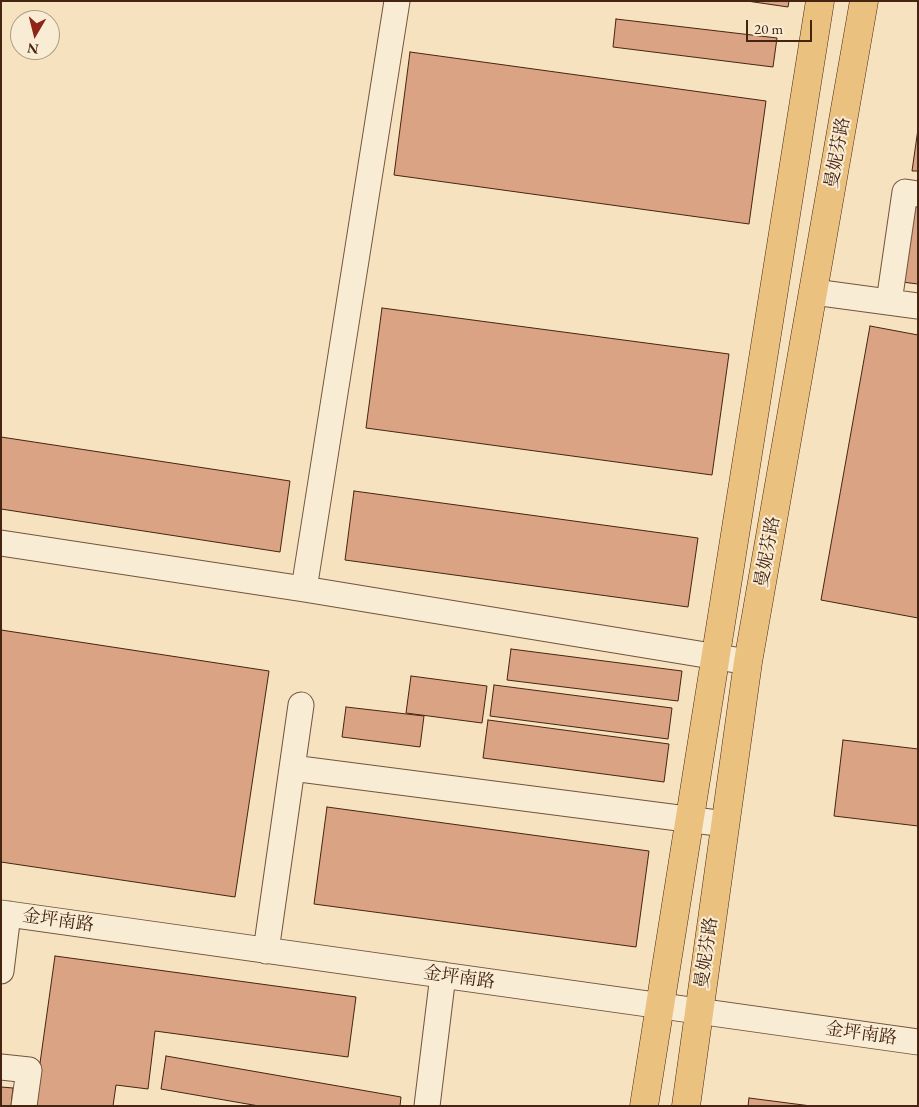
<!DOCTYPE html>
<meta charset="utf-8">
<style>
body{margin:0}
#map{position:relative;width:919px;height:1107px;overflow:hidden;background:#f6e2bf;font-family:"EB Garamond",serif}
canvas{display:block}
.frame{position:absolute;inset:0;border:2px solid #462412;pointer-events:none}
.north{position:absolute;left:10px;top:10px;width:50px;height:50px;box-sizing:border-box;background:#f9ecd5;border:1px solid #b19c87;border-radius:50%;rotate:188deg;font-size:14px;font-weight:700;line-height:20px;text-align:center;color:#462412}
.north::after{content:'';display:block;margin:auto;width:18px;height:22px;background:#8f2418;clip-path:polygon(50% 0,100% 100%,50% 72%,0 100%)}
.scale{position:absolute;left:746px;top:20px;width:66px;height:22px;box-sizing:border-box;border:2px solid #462412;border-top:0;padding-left:6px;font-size:15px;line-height:18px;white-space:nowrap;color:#462412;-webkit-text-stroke:4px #f9ecd5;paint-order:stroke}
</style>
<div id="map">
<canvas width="919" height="1107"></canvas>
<div class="frame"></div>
<div class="north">N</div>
<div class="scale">20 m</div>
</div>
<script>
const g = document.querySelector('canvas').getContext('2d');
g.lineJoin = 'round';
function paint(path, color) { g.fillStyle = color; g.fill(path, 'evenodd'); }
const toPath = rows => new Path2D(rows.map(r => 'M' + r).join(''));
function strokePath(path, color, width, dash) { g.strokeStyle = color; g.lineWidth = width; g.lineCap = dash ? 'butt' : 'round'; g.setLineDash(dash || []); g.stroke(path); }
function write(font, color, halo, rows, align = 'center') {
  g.font = font + ' "EB Garamond","Noto Serif SC",serif'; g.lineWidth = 4; g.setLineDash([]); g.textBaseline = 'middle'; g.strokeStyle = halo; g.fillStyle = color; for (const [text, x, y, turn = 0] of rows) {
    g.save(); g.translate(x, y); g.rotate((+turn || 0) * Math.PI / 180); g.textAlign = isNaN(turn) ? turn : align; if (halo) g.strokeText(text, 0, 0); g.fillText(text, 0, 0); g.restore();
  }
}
const building = toPath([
 [747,1,789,1,788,7,747,1],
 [616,19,777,38,773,67,613,47,616,19],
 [410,52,766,101,749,224,394,175,410,52],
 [918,129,918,171,912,171,918,129],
 [913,206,918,206,918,284,902,282,913,206],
 [382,308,729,354,712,475,366,428,382,308],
 [870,326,918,335,918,618,821,600,870,326],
 [1,437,290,481,280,552,1,509,1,437],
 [354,491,698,538,688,607,345,560,354,491],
 [1,630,269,671,235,897,1,862,1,630],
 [511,649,682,671,678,701,507,680,511,649],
 [411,676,487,686,482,723,406,713,411,676],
 [494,685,672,708,668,739,490,716,494,685],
 [346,707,424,716,420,747,342,737,346,707],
 [488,720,669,744,664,782,483,758,488,720],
 [843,740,918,749,918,826,834,816,843,740],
 [327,807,649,851,636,947,314,904,327,807],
 [55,956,356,997,348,1057,155,1031,148,1089,116,1085,113,1106,34,1106,55,956],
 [166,1056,401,1097,400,1106,259,1106,161,1089,166,1056],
 [1,1087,13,1088,11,1106,1,1106,1,1087],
 [749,1098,811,1106,748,1106,749,1098]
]);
paint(building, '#daa383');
strokePath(building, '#462412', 1);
const minor = toPath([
 [814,292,918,306],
 [889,302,905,192,918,194],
 [1,543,304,589,748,662],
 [304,589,397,1],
 [292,768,725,824],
 [1,913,918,1042],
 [266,951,301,705],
 [1,971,8,914],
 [1,1067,29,1070,24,1106],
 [427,1106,443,975]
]);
const major = toPath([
 [644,1106,820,1],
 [686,1106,748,662,864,1]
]);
strokePath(minor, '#72543d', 27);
strokePath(major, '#462412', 29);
strokePath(minor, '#f9ecd5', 25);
strokePath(major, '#ebc180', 28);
write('18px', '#462412', '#f9ecd5', [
 ["曼妮芬路",838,153,-80],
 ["曼妮芬路",768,552,-80],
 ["金坪南路",58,921,8],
 ["曼妮芬路",707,953,-82],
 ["金坪南路",459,978,8],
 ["金坪南路",861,1034,8]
]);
</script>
